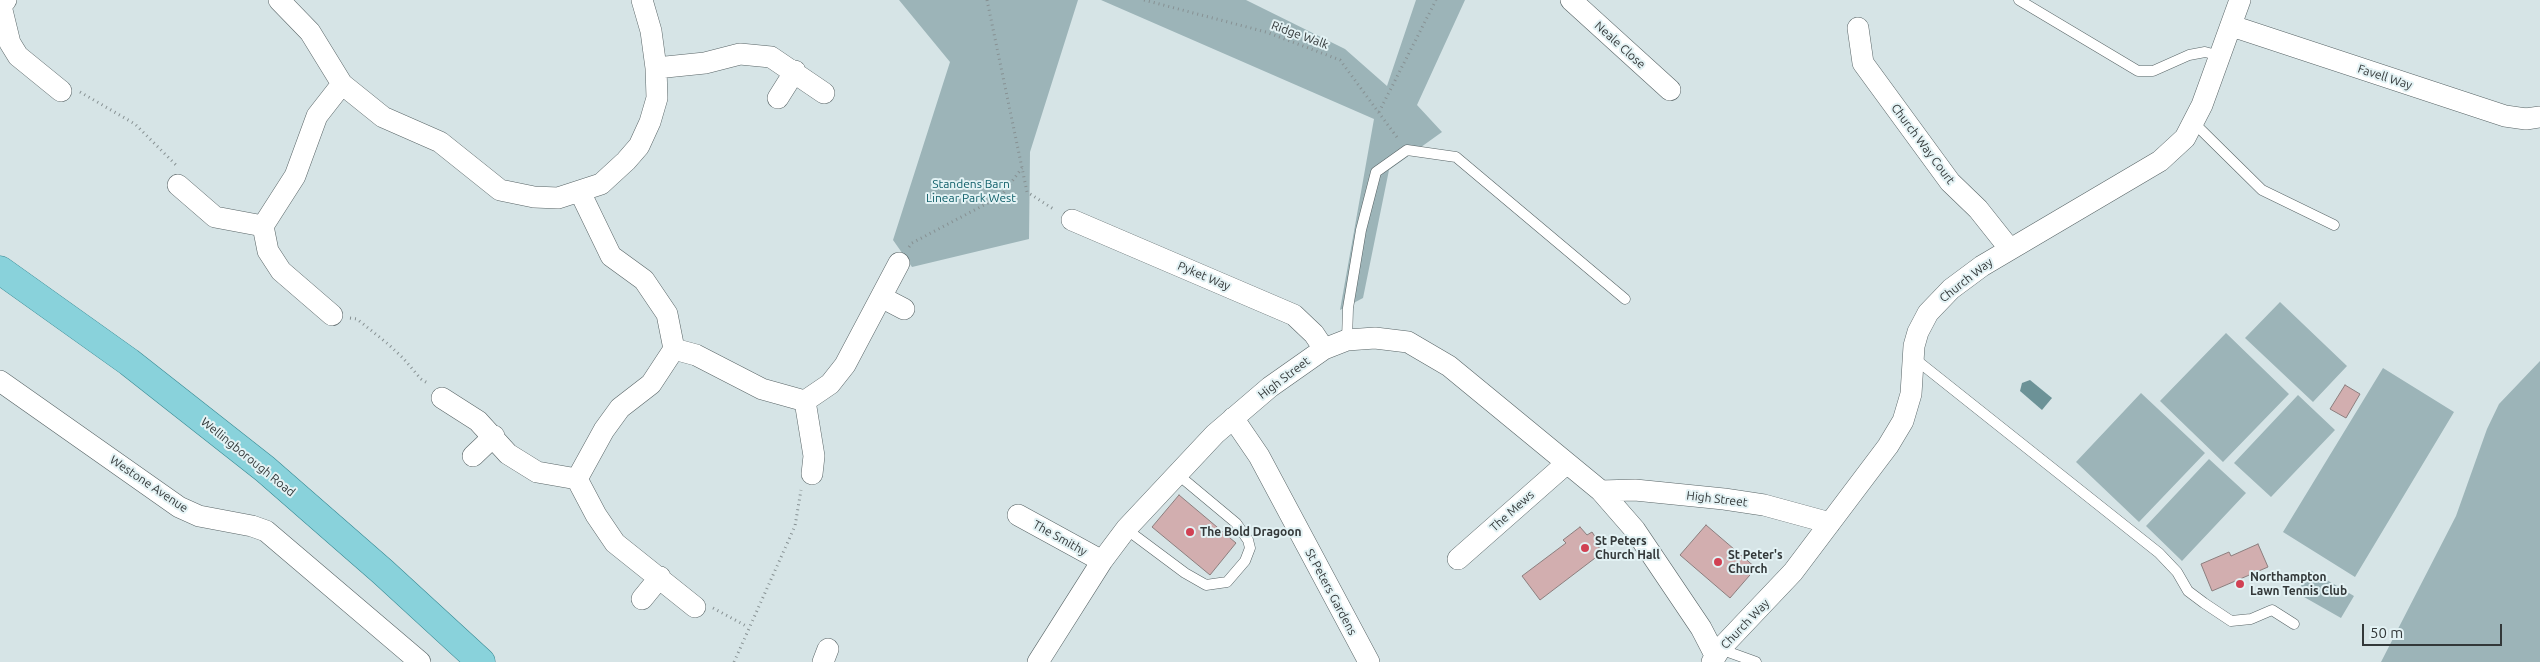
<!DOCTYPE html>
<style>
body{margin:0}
#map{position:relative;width:2540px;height:662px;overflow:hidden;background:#d6e4e6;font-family:Ubuntu,sans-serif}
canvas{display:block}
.scale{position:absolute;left:2362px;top:624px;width:140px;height:22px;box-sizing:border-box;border:2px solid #333839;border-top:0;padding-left:6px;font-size:15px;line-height:18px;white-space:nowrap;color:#333839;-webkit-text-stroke:4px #e3f2f4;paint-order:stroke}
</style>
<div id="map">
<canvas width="2540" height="662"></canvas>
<div class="scale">50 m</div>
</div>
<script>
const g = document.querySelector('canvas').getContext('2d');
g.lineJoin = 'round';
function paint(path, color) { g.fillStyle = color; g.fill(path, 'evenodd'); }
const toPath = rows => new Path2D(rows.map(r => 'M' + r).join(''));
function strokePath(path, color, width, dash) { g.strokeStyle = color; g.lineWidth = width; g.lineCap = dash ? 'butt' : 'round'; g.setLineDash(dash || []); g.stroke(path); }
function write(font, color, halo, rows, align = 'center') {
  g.font = font + ' Ubuntu,sans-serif'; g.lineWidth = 4; g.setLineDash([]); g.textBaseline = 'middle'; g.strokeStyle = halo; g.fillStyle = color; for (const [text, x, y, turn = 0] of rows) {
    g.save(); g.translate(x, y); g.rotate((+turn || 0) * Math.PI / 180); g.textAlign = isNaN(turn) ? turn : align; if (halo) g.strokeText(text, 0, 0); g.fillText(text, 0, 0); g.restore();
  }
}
paint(toPath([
 [899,0,1078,0,1030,152,1029,239,912,267,893,240,950,62],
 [1101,0,1246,0,1345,49,1387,86,1416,0,1465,0,1417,105,1442,132,1389,170,1363,298,1340,310,1374,119],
 [2280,302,2347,366,2313,402,2245,338],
 [2226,333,2289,394,2223,462,2160,401],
 [2540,361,2540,662,2381,662,2456,516,2487,429,2499,404],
 [2383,368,2454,412,2355,577,2283,532],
 [2141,393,2205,453,2139,522,2076,462],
 [2298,395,2335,430,2271,497,2234,463],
 [2209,459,2246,493,2182,561,2146,526],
 [2310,570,2354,596,2341,618,2297,593]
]), '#9cb4b8');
paint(toPath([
 [2030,380,2052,398,2042,410,2020,391,2022,383]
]), '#6c9297');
const building = toPath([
 [2345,385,2360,394,2346,418,2330,409,2345,385],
 [1179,495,1236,543,1210,575,1152,527,1179,495],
 [1706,525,1756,568,1730,598,1680,555,1706,525],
 [1580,527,1587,535,1592,532,1598,541,1595,543,1603,552,1540,600,1522,576,1566,543,1563,540,1580,527],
 [2258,544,2268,567,2212,591,2201,564,2229,552,2231,556,2258,544]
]);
paint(building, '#d2aeaf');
strokePath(building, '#8b7e7e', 1);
const lane = toPath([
 [2019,0,2138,71,2153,71,2189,55,2205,52,2220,56],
 [2193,122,2262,190,2334,225],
 [1347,340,1348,308,1361,230,1376,172,1407,150,1456,157,1625,299],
 [1915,359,2159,553,2177,572,2188,591,2204,603,2231,621,2251,619,2272,610,2294,624],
 [1126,529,1185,573,1206,585,1227,582,1245,561,1250,548,1248,540,1236,523,1176,473],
 [1720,649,1756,662]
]);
const street = toPath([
 [6,0,1,6,10,43,18,56,61,91],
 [279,0,310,32,342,84,383,117,440,142,500,190,534,197,558,198,601,184,626,161,639,146,650,122,657,98,656,68,651,31,642,0],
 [1571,0,1670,90],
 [2232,26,2505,116,2526,119,2540,117],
 [1858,28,1863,63,1950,182,1978,209,2009,248],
 [656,68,705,63,740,54,771,57,824,93],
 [778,98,795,71],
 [178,185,215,217,263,226],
 [580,192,611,256,644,280,667,314,674,349,696,355,762,389,805,401,830,384,845,365,899,263],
 [1072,220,1294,315,1314,334,1324,349],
 [881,297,904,309],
 [332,315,281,271,268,251,263,226,295,176,317,116,342,84],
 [674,349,651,384,620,408,604,430,577,479,596,515,615,543,695,607],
 [0,381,179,507,199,516,252,526,266,531,420,662],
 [442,398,478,421,508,454,537,472,577,479],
 [805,401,814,456,812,474],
 [1233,418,1259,456,1369,662],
 [473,456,494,436],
 [1601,491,1635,490,1724,499,1764,505,1830,523],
 [1018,515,1102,561],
 [1458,559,1567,463],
 [642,599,660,577],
 [823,662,828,649],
 [1038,662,1102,561,1126,529,1215,434,1270,387,1324,349,1347,340,1375,338,1408,342,1449,366,1601,491,1635,530,1701,628,1715,655],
 [1712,662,1720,649,1793,572,1888,446,1903,421,1911,394,1914,346,1918,332,1928,313,1951,289,1982,266,2160,161,2185,138,2202,105,2240,0]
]);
const primary = toPath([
 [0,270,129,362,265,469,383,572,481,662]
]);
strokePath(lane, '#586466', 11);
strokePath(street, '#586466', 22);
strokePath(primary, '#388993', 29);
strokePath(toPath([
 [987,0,1027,192,1055,210],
 [1144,0,1266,32,1340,60,1399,140],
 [80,92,135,124,178,167],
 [1379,112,1436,0],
 [909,247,912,243,1001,196,1022,168],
 [350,318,357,319,388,344,403,358,421,379,429,384],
 [713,608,748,627],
 [734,662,795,526,801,490]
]), '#879193', 3, [1, 4]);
strokePath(lane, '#fff', 10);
strokePath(street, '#fff', 21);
strokePath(primary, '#89d2db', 28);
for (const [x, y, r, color] of [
 [1190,532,5,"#d14153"],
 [1585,548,5,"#d14153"],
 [1718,562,5,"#d14153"],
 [2240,584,5,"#d14153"]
]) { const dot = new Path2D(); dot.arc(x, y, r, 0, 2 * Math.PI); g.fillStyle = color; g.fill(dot); strokePath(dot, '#e3f2f4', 2); }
write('12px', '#333839', '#e3f2f4', [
 ["Ridge Walk",1300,35,20],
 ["Neale Close",1620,45,42],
 ["Favell Way",2385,77,18],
 ["Church Way Court",1923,144,53],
 ["Pyket Way",1204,276,23],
 ["Church Way",1966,280,-38],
 ["High Street",1284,378,-37],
 ["Wellingborough Road",248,457,39],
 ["Westone Avenue",149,484,34],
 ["High Street",1717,499,7],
 ["The Mews",1512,511,-42],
 ["The Smithy",1060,538,29],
 ["St Peters Gardens",1331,592,62],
 ["Church Way",1745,624,-46]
]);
write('12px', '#11606a', '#e3f2f4', [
 ["Standens Barn",971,184],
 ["Linear Park West",971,198]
]);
write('bold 12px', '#333839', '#e3f2f4', [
 ["The Bold Dragoon",1200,532],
 ["St Peters",1595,541],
 ["Church Hall",1595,555],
 ["St Peter's",1728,555],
 ["Church",1728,569],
 ["Northampton",2250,577],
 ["Lawn Tennis Club",2250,591]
], 'left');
</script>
